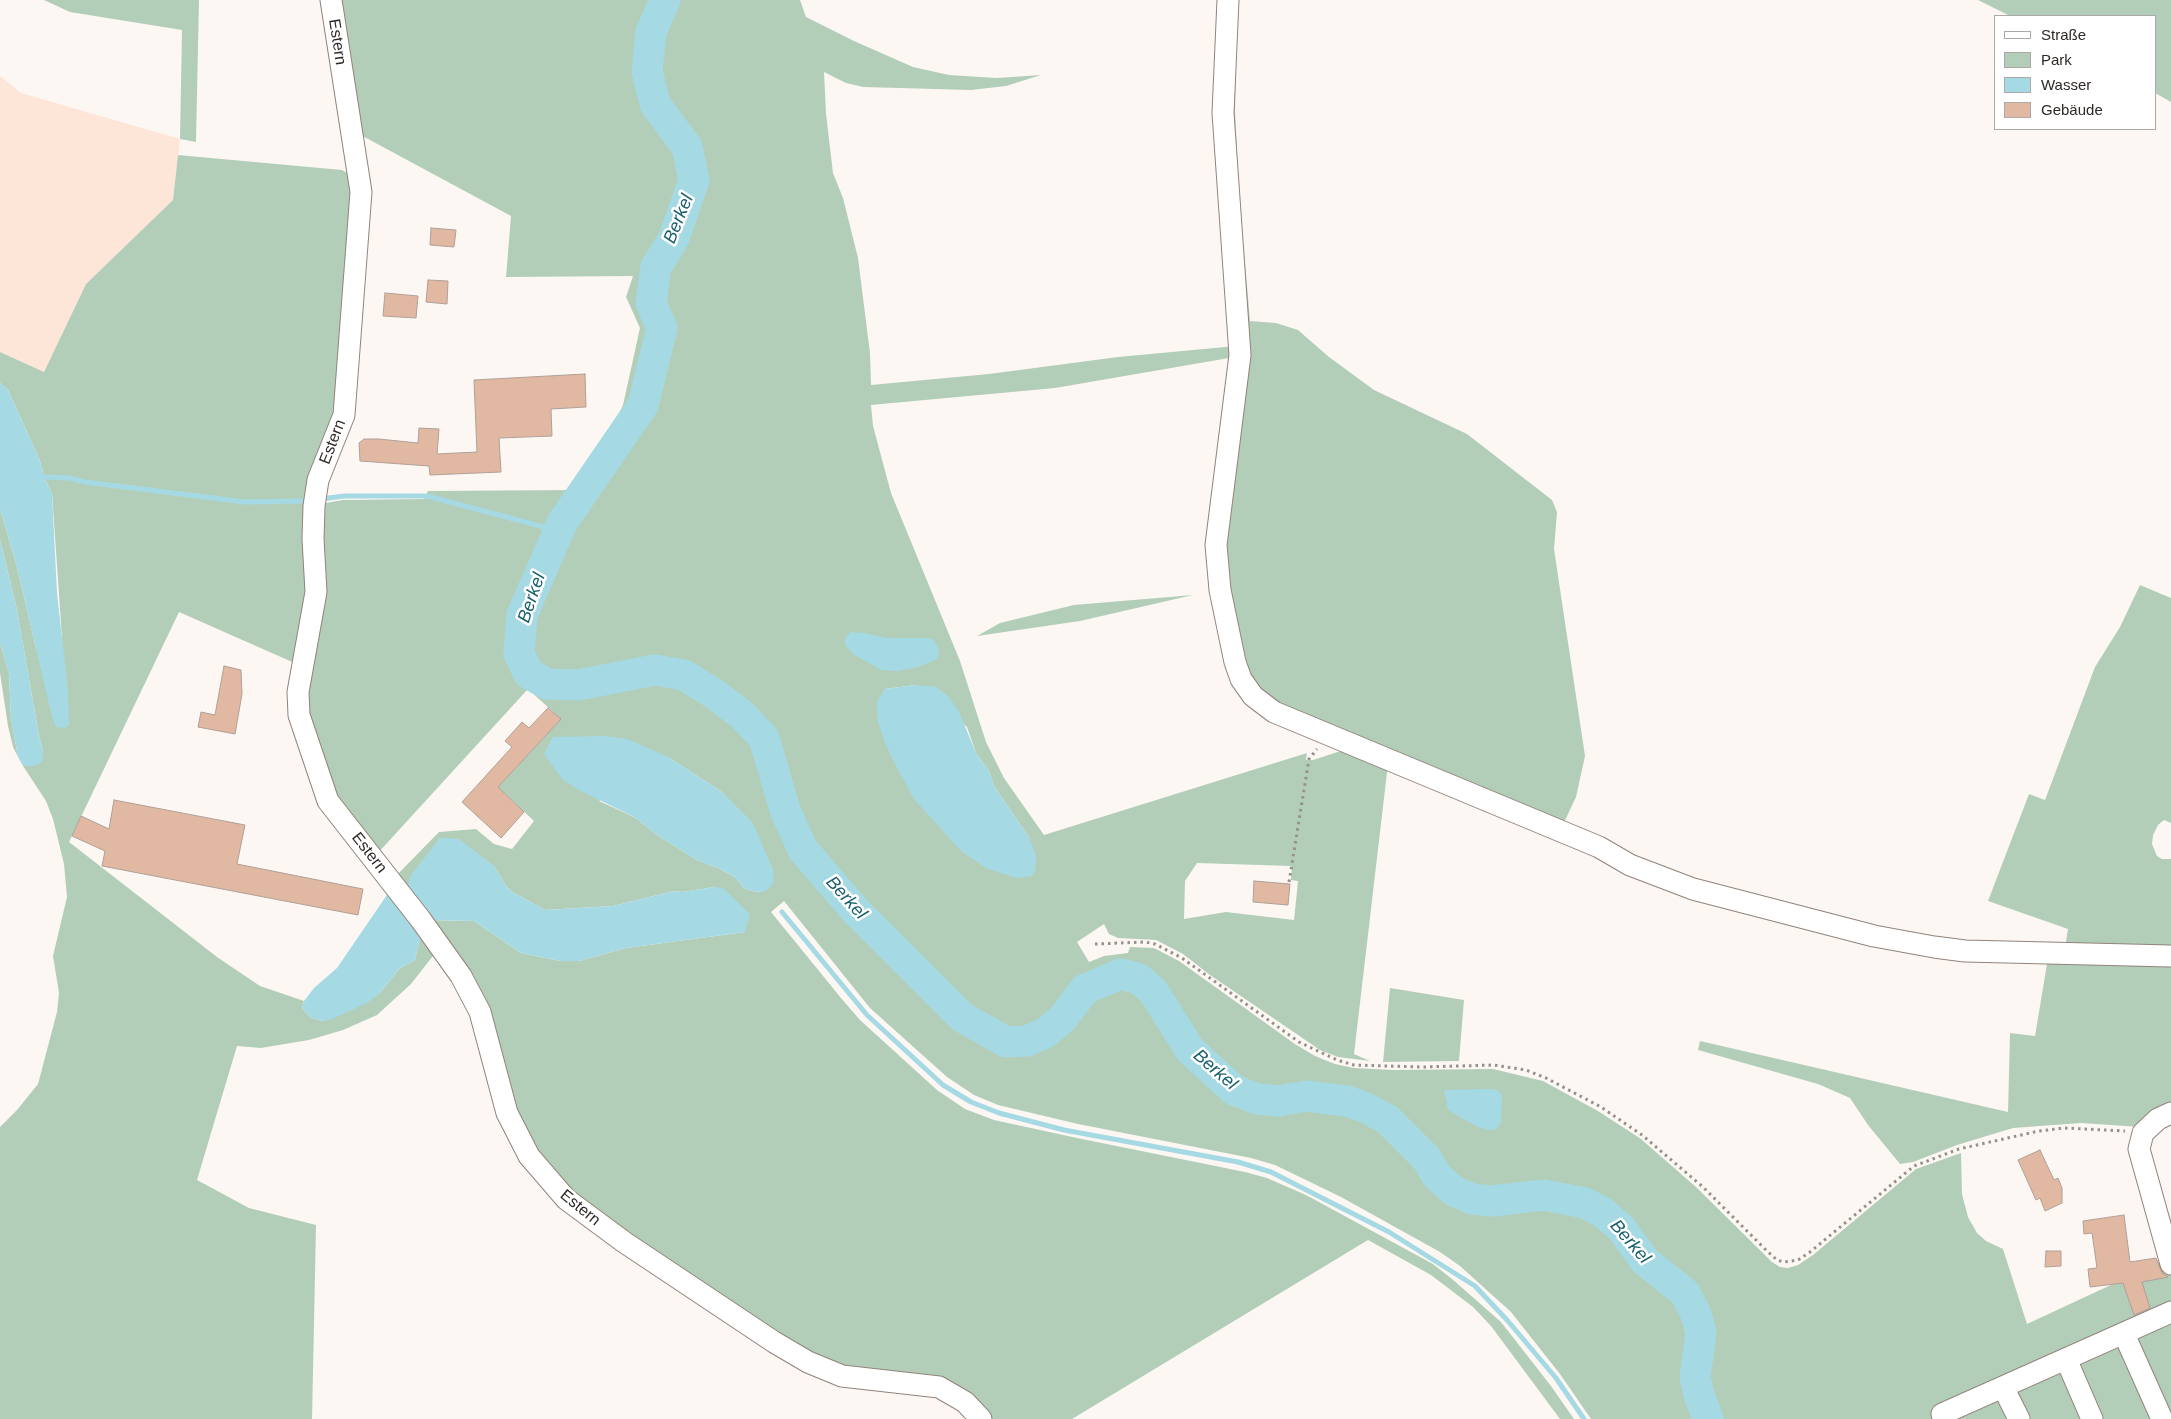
<!DOCTYPE html>
<meta charset="utf-8">
<style>
body{margin:0}
#map{position:relative;width:2171px;height:1419px;overflow:hidden;background:#fdf7f3;font-family:Helvetica,sans-serif}
canvas{display:block}
.legend{position:absolute;left:1994px;top:15px;width:162px;height:115px;box-sizing:border-box;background:#fff;border:1px solid #aca9a8;margin:0;padding:6px 9px;list-style:none;font-size:15px;color:#2f2926}
.legend li{display:flex;align-items:center;gap:10px;height:25px}
.legend b{width:25px;border:1px solid #aca9a8}
</style>
<div id="map">
<canvas width="2171" height="1419"></canvas>
<ul class="legend">
<li><b style="height:6px;background:#fff"></b>Straße</li>
<li><b style="height:14px;background:#b2ceb9"></b>Park</li>
<li><b style="height:14px;background:#a5dae5"></b>Wasser</li>
<li><b style="height:14px;background:#e1b8a1"></b>Gebäude</li>
</ul>
</div>
<script>
const g = document.querySelector('canvas').getContext('2d');
g.lineJoin = 'round';
function paint(path, color) { g.fillStyle = color; g.fill(path, 'evenodd'); }
const toPath = rows => new Path2D(rows.map(r => 'M' + r).join(''));
function strokePath(path, color, width, dash) { g.strokeStyle = color; g.lineWidth = width; g.lineCap = dash ? 'butt' : 'round'; g.setLineDash(dash || []); g.stroke(path); }
function write(font, color, halo, rows, align = 'center') {
  g.font = font + ' Helvetica,sans-serif'; g.lineWidth = 5; g.setLineDash([]); g.textBaseline = 'middle'; g.strokeStyle = halo; g.fillStyle = color; for (const [text, x, y, turn = 0] of rows) {
    g.save(); g.translate(x, y); g.rotate((+turn || 0) * Math.PI / 180); g.textAlign = isNaN(turn) ? turn : align; if (halo) g.strokeText(text, 0, 0); g.fillText(text, 0, 0); g.restore();
  }
}
paint(toPath([
 [0,76,21,93,180,139,173,200,86,284,44,372,0,352]
]), '#fde6d8');
paint(toPath([
 [44,0,199,0,196,142,180,139,182,30,70,12],
 [336,0,656,0,651,17,642,68,644,100,676,148,684,169,686,179,677,206,646,272,645,311,652,329,634,400,628,413,606,443,623,405,640,328,626,297,633,276,506,277,511,216,357,133],
 [672,0,800,0,806,17,854,41,913,67,949,75,997,78,1041,75,1006,86,971,90,863,87,846,83,824,72,826,114,833,173,843,198,858,258,870,353,871,385,989,374,1118,357,1236,346,1235,357,1055,388,871,405,873,426,891,493,960,661,986,742,1004,778,1044,835,1307,753,1306,760,1313,760,1350,748,1388,764,1354,1054,1370,1061,1338,1057,1320,1050,1210,975,1183,954,1156,940,1118,938,1109,934,1104,924,1077,942,1089,962,1104,956,1128,953,1130,947,1154,948,1179,961,1295,1044,1315,1056,1335,1064,1354,1068,1394,1070,1493,1069,1543,1081,1598,1111,1641,1139,1696,1187,1772,1262,1780,1267,1788,1268,1798,1265,1813,1255,1916,1169,1961,1153,1962,1194,1968,1217,1977,1233,1986,1241,2003,1249,2027,1324,2171,1257,2171,1419,1717,1419,1710,1402,1702,1375,1711,1359,1712,1343,1704,1309,1692,1290,1629,1227,1596,1201,1567,1191,1543,1189,1474,1191,1462,1187,1453,1180,1428,1147,1404,1123,1384,1109,1345,1094,1317,1088,1280,1090,1241,1085,1196,1036,1166,988,1156,977,1136,964,1109,964,1097,968,1072,990,1056,1015,1043,1025,1032,1032,1020,1033,1004,1030,968,1006,891,926,868,908,814,850,799,822,769,737,748,712,717,684,704,676,686,669,653,664,616,668,575,677,554,677,543,674,529,653,528,646,530,628,543,584,569,529,617,463,649,408,670,332,662,300,664,271,672,263,681,249,689,229,703,180,703,161,698,148,682,119,670,103,657,79,660,50],
 [915,685,967,727,976,753,989,771,994,786,1030,839,885,689],
 [1197,863,1292,866,1291,880,1298,881,1294,920,1226,912,1184,919,1185,881],
 [1233,0,1239,0,1236,58,1235,111,1239,193,1250,321,1276,323,1298,330,1329,357,1374,390,1467,434,1552,500,1557,512,1554,549,1585,756,1576,797,1561,829,1282,710,1247,681,1224,591,1230,464],
 [1978,0,2171,0,2171,102,2155,93,2155,16,2010,16],
 [178,155,342,170,354,177,340,395,299,665,179,612,69,842,217,957,260,986,304,1001,302,1008,311,1018,323,1021,379,994,400,968,415,960,419,942,424,937,436,952,411,984,377,1015,343,1030,309,1040,261,1048,237,1046,197,1180,249,1208,316,1225,312,1419,0,1419,0,1127,17,1110,38,1084,57,1012,59,993,53,956,67,897,64,864,53,819,46,801,23,766,34,766,43,751,39,736,17,610,0,540,0,508,17,567,36,648,62,638,52,493,44,477,40,461,8,390,0,383,0,352,44,372,86,284,173,200],
 [575,490,538,550,523,587,513,620,510,638,513,662,519,674,531,686,564,693,601,690,621,683,643,680,674,681,691,688,738,720,753,739,789,838,815,879,914,987,961,1029,1007,1047,1029,1048,1063,1029,1077,1016,1087,1000,1101,990,1113,985,1144,994,1188,1056,1215,1084,1235,1099,1261,1108,1310,1103,1327,1104,1342,1107,1377,1124,1397,1138,1436,1194,1447,1202,1457,1207,1470,1209,1541,1202,1554,1203,1587,1212,1616,1233,1646,1275,1677,1300,1685,1314,1689,1335,1691,1383,1698,1419,1591,1419,1560,1374,1511,1312,1460,1266,1440,1252,1341,1197,1275,1165,1251,1158,1078,1124,998,1105,974,1095,947,1077,870,1008,784,901,771,912,841,998,860,1020,937,1090,965,1109,994,1120,1077,1138,1245,1172,1267,1178,1306,1195,1433,1264,1452,1279,1501,1322,1551,1386,1574,1419,1560,1419,1491,1326,1473,1307,1431,1275,1368,1240,1072,1419,987,1419,980,1409,828,1365,582,1205,532,1147,427,920,474,921,521,953,560,961,579,961,626,948,745,932,714,887,683,892,674,891,613,906,545,910,514,893,506,886,494,866,440,838,407,887,395,877,439,832,476,829,494,844,512,849,534,821,498,787,561,719,528,689,377,854,341,810,305,705,320,504,343,500,424,499,428,491],
 [668,757,722,792,764,853,773,870,762,892,752,891,744,888,735,877,718,868,697,860,657,835,636,818,599,801],
 [2140,585,2171,598,2171,823,2164,820,2158,825,2153,835,2152,844,2157,856,2162,859,2171,859,2171,951,2065,948,2068,929,1988,901,2029,794,2045,800,2095,667,2120,627],
 [1193,595,1080,621,977,636,1000,623,1074,605],
 [0,642,9,674,11,718,18,757,13,747,8,726,0,673],
 [2048,958,2171,962,2171,1107,2140,1127,2081,1123,2013,1128,1957,1145,1913,1162,1900,1164,1868,1125,1850,1098,1818,1084,1698,1050,1700,1041,2008,1112,2010,1033,2035,1036],
 [1390,988,1464,1000,1459,1061,1383,1062]
]), '#b2ceb9');
paint(toPath([
 [0,383,8,390,40,461,44,477,52,493,57,593,68,691,69,725,65,728,56,727,52,717,17,567,0,508],
 [0,540,17,610,39,736,43,751,42,762,34,766,23,766,18,757,11,718,9,674,0,642],
 [850,632,865,633,886,638,926,638,934,640,939,650,937,659,918,667,898,671,881,670,853,654,845,645,845,639],
 [915,685,936,687,949,697,959,712,976,753,989,771,994,786,1030,839,1036,857,1035,871,1032,876,1017,878,988,869,961,851,914,799,896,766,885,743,878,722,877,702,885,689],
 [605,736,627,739,668,757,722,792,753,823,773,870,774,882,769,889,762,892,752,891,744,888,735,877,718,868,697,860,657,835,636,818,579,790,563,780,544,754,553,737],
 [440,838,459,839,494,866,506,886,514,893,545,910,613,906,674,891,683,892,714,887,723,888,750,914,745,932,626,948,579,961,560,961,521,953,474,921,427,920,407,887,411,875],
 [391,889,424,937,419,942,415,960,400,968,379,994,367,1003,332,1019,323,1021,311,1018,302,1008,304,1001,314,988,337,968],
 [1491,1089,1497,1090,1502,1095,1501,1123,1496,1129,1490,1130,1478,1127,1448,1110,1444,1090]
]), '#a5dae5');
strokePath(toPath([
 [44,477,69,478,85,482,245,502,306,501],
 [321,499,344,496,427,496,559,531],
 [782,912,867,1015,943,1085,971,1102,999,1113,1064,1130,1238,1162,1271,1172,1389,1232,1475,1286,1507,1320,1556,1378,1584,1419]
]), '#a5dae5', 5);
strokePath(toPath([
 [665,0,651,32,647,71,655,104,687,147,694,180,674,238,656,267,651,303,662,328,643,405,562,523,522,615,519,653,528,673,547,684,578,685,655,670,684,675,713,693,741,714,764,738,785,810,803,850,856,911,962,1017,1006,1042,1027,1041,1045,1033,1062,1019,1085,989,1121,974,1139,979,1153,991,1190,1050,1234,1090,1257,1099,1278,1101,1306,1096,1347,1101,1366,1108,1388,1120,1427,1159,1437,1176,1454,1191,1472,1199,1492,1201,1544,1195,1585,1203,1602,1212,1621,1228,1645,1261,1685,1293,1696,1314,1701,1333,1695,1377,1699,1395,1708,1419]
]), '#a5dae5', 31);
const building = toPath([
 [431,228,456,230,454,247,430,245,431,228],
 [428,280,448,281,447,304,426,302,428,280],
 [385,293,418,296,416,318,383,316,385,293],
 [585,374,586,407,551,409,552,436,499,438,501,472,430,475,429,466,360,461,359,443,364,439,379,439,418,443,419,428,439,429,437,454,477,452,474,380,585,374],
 [224,666,241,670,242,694,235,734,198,727,201,712,215,715,224,666],
 [548,708,561,719,498,787,524,812,501,838,462,802,512,747,505,741,522,722,529,728,548,708],
 [114,800,245,825,237,864,363,889,358,915,102,866,105,851,72,836,81,816,109,829,114,800],
 [1254,881,1290,884,1288,905,1253,902,1254,881],
 [2040,1150,2054,1180,2058,1178,2062,1188,2062,1203,2045,1211,2040,1198,2036,1200,2018,1160,2040,1150],
 [2124,1215,2130,1262,2156,1258,2162,1273,2168,1277,2142,1282,2150,1308,2134,1315,2123,1283,2090,1287,2088,1269,2097,1268,2092,1233,2084,1234,2083,1221,2124,1215],
 [2046,1251,2061,1251,2061,1266,2045,1267,2046,1251]
]);
paint(building, '#e1b8a1');
strokePath(building, '#afa098', 1);
const minor = toPath([
 [331,0,361,192,344,415,318,480,314,506,313,539,316,592,298,692,299,715,328,801,421,920,461,976,480,1012,507,1113,529,1156,566,1199,624,1242,774,1342,808,1362,842,1376,939,1387,965,1402,981,1419],
 [1228,0,1223,113,1240,355,1216,545,1220,590,1235,662,1241,679,1253,696,1274,712,1599,847,1630,865,1693,889,1874,936,1934,947,1965,951,2171,956],
 [2171,1113,2158,1119,2143,1133,2139,1149,2171,1264],
 [2124,1334,2162,1419],
 [2066,1359,2092,1419],
 [2003,1387,2019,1419],
 [1944,1419,1942,1414,2171,1312]
]);
strokePath(minor, '#92837b', 23);
strokePath(toPath([
 [1289,882,1309,759,1317,749],
 [1095,944,1145,942,1155,944,1182,958,1299,1042,1337,1060,1354,1065,1423,1067,1494,1065,1526,1070,1546,1078,1601,1107,1642,1135,1703,1187,1766,1250,1777,1260,1784,1262,1798,1260,1810,1252,1914,1166,1959,1149,2039,1131,2064,1128,2125,1131]
]), '#96908c', 3, [2.5, 4]);
strokePath(minor, '#fff', 21);
write('16px', '#2f2926', '#fff', [
 ["Estern",337,42,81],
 ["Estern",333,442,-69],
 ["Estern",369,853,52],
 ["Estern",580,1208,39]
]);
write('italic 18px', '#185f6c', '#fff', [
 ["Berkel",679,219,-68],
 ["Berkel",532,598,-71],
 ["Berkel",846,898,48],
 ["Berkel",1215,1070,41],
 ["Berkel",1630,1242,49]
]);
</script>
